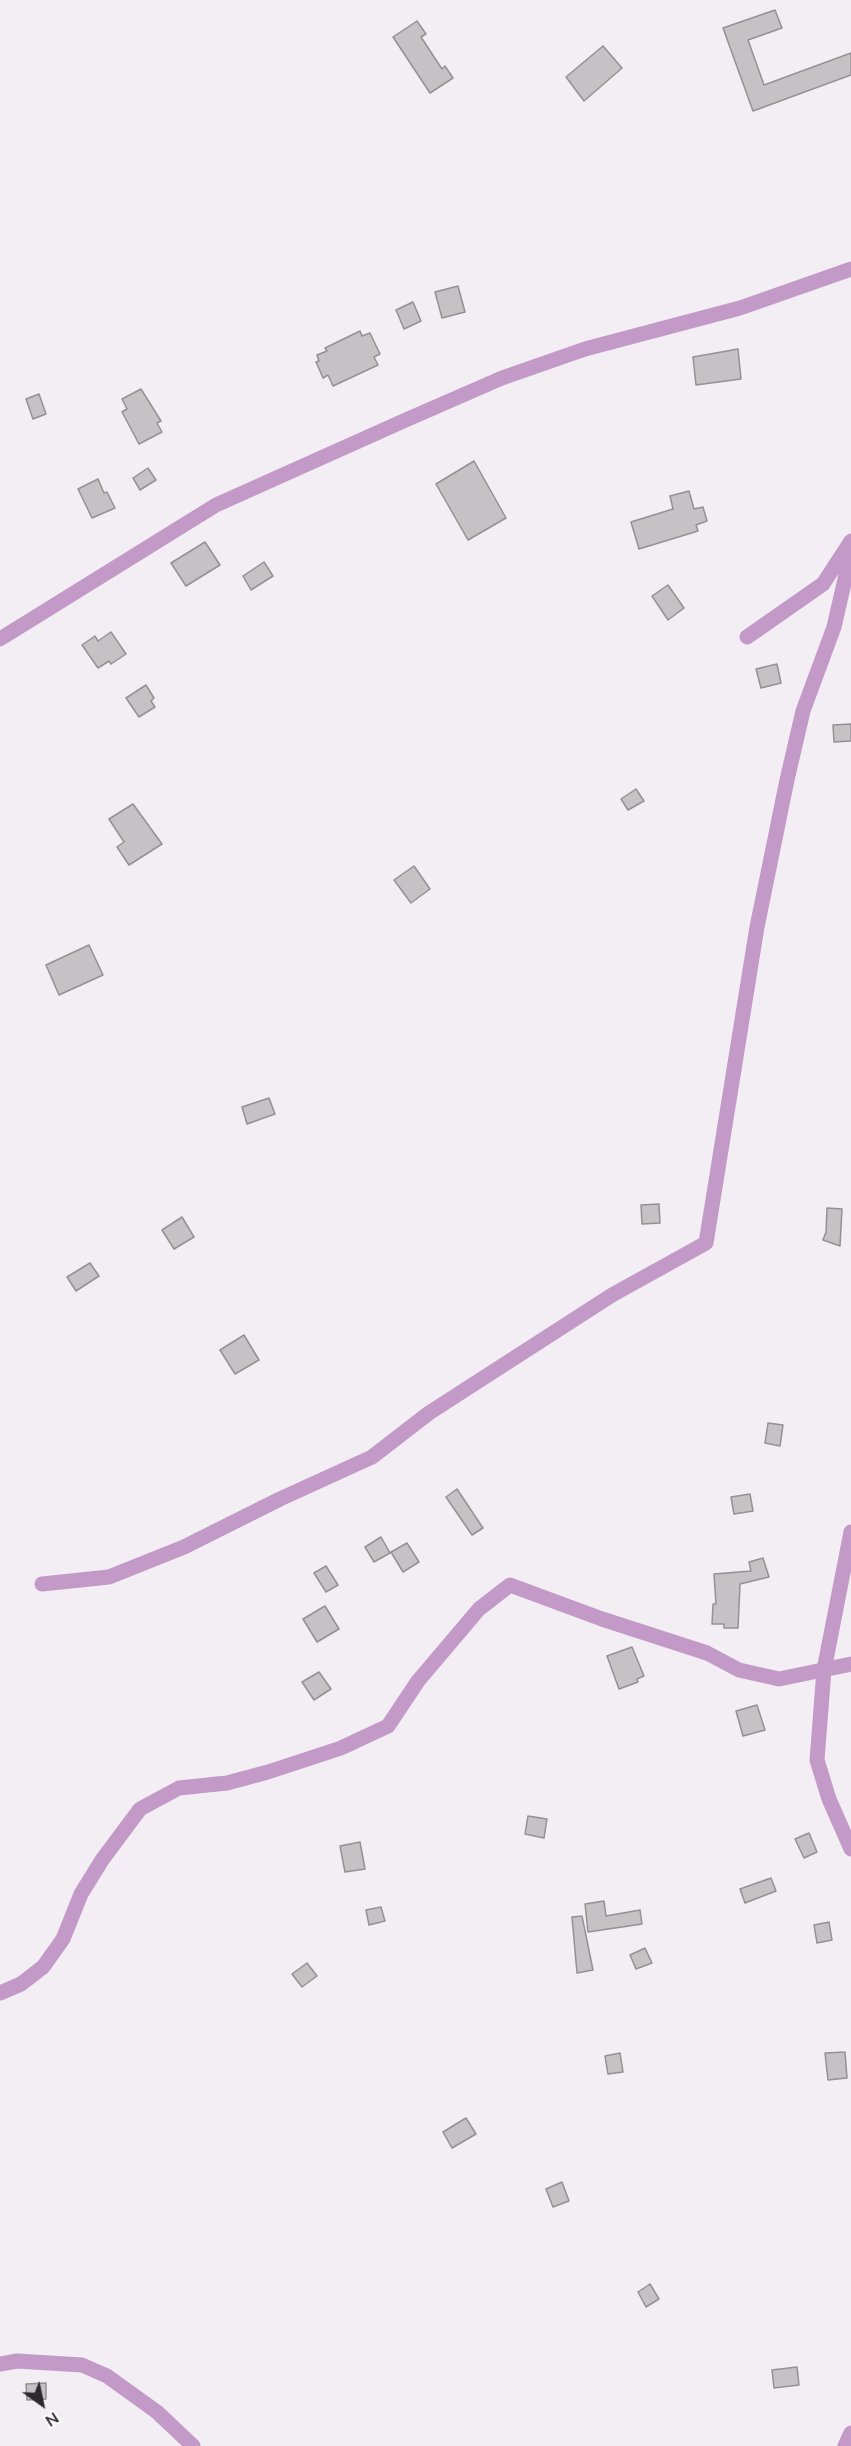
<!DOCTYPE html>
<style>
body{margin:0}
#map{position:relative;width:851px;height:2446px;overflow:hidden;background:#f2eef3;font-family:"Nunito Sans",sans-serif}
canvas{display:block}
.north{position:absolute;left:12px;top:2374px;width:60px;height:60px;-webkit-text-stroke:4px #fffcff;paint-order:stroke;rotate:147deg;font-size:16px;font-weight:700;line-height:24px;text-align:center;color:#2b292b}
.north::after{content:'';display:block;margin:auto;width:21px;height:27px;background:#2b292b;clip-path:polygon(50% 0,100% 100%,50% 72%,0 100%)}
</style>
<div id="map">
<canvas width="851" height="2446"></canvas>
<div class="north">N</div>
</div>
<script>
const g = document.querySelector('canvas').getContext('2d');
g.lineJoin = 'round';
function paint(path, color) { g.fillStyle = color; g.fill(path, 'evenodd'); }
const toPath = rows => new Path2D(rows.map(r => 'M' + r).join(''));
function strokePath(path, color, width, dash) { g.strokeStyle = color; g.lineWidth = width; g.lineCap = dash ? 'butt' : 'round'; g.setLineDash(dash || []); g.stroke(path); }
const building = toPath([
 [775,10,782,28,748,40,764,85,851,53,851,75,753,111,723,28,775,10],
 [417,21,426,34,421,37,442,69,445,66,453,78,430,93,393,37,417,21],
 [603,46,622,68,584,101,566,77,603,46],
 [458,286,465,312,442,318,435,292,458,286],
 [413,302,421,321,404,329,396,310,413,302],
 [360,331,362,336,370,333,380,354,374,357,378,365,333,386,328,375,323,378,316,362,319,361,317,355,327,351,325,348,360,331],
 [738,349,741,379,696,385,693,357,738,349],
 [141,389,161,421,157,423,162,432,139,444,122,412,127,409,122,399,141,389],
 [39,394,46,414,33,419,26,399,39,394],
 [474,461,506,518,468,540,436,484,474,461],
 [148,468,156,480,140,490,133,478,148,468],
 [98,479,104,493,107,492,115,508,92,518,78,489,98,479],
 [689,491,694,509,703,507,707,521,696,525,698,531,639,549,631,522,673,509,670,496,689,491],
 [205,542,220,565,186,586,171,563,205,542],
 [264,562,273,576,251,590,243,576,264,562],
 [668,585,684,608,668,620,652,596,668,585],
 [111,632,126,654,111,664,109,661,98,668,82,645,95,636,98,641,111,632],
 [777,664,781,683,761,688,756,669,777,664],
 [146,685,154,698,151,701,155,707,139,717,126,698,146,685],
 [851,724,851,741,834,742,833,725,851,724],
 [636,789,644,801,628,810,621,799,636,789],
 [133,804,162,844,129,865,117,847,124,842,109,819,133,804],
 [414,866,430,889,411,903,394,880,414,866],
 [89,945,103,975,59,995,46,965,89,945],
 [269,1098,275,1114,247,1124,242,1107,269,1098],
 [659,1204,660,1223,642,1224,641,1205,659,1204],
 [827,1208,842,1209,840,1246,823,1240,826,1232,827,1208],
 [182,1217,194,1237,174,1249,162,1230,182,1217],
 [90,1263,99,1276,76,1291,67,1277,90,1263],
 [244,1335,259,1360,235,1374,220,1350,244,1335],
 [768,1423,783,1425,780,1446,765,1443,768,1423],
 [457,1489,483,1528,472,1535,446,1497,457,1489],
 [750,1494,753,1511,734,1514,731,1497,750,1494],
 [381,1537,390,1553,374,1562,365,1547,381,1537],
 [407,1543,419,1562,403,1572,391,1552,407,1543],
 [763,1558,769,1577,740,1584,738,1628,724,1628,724,1624,712,1624,713,1604,716,1604,714,1574,751,1571,749,1562,763,1558],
 [326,1566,338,1585,326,1592,314,1573,326,1566],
 [325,1606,339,1629,317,1642,303,1619,325,1606],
 [632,1647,644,1676,637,1679,638,1682,619,1689,607,1656,632,1647],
 [319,1672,331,1689,314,1700,302,1682,319,1672],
 [757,1705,765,1730,743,1736,736,1711,757,1705],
 [528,1816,547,1819,544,1838,525,1834,528,1816],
 [809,1833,817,1852,804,1858,795,1839,809,1833],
 [360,1842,365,1869,345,1872,340,1846,360,1842],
 [771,1878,776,1891,745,1903,740,1889,771,1878],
 [604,1901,606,1916,640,1910,642,1924,588,1932,585,1904,604,1901],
 [381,1907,385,1921,369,1925,366,1910,381,1907],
 [582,1916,593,1970,577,1973,572,1917,582,1916],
 [829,1922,832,1940,817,1943,814,1925,829,1922],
 [645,1948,652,1963,636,1969,630,1955,645,1948],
 [307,1963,317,1976,302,1987,292,1974,307,1963],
 [845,2052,847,2078,828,2080,825,2053,845,2052],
 [620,2053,623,2072,608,2074,605,2056,620,2053],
 [466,2118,476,2134,452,2148,443,2132,466,2118],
 [562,2182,569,2201,553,2207,546,2189,562,2182],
 [650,2284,659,2299,646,2307,638,2292,650,2284],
 [797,2367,799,2385,774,2388,772,2370,797,2367],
 [46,2383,46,2399,27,2400,26,2384,46,2383]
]);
paint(building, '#c5c1c5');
strokePath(building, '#949094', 1.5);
strokePath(toPath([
 [747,637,823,584,851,541],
 [0,639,216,505,408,419,502,378,585,349,740,308,851,269],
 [851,1532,824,1670,817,1760,829,1799,851,1849],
 [42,1584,109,1577,184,1547,280,1499,372,1457,429,1413,612,1295,706,1243,757,927,787,780,803,711,834,627,851,553],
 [0,1993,21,1984,43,1967,63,1939,81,1894,102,1860,140,1809,179,1788,227,1783,268,1772,341,1748,388,1726,418,1681,479,1609,510,1585,602,1619,707,1653,739,1670,779,1679,851,1664],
 [0,2364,17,2361,82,2365,107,2376,157,2412,193,2446],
 [845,2446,851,2433]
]), '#c39ac7', 15);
</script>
